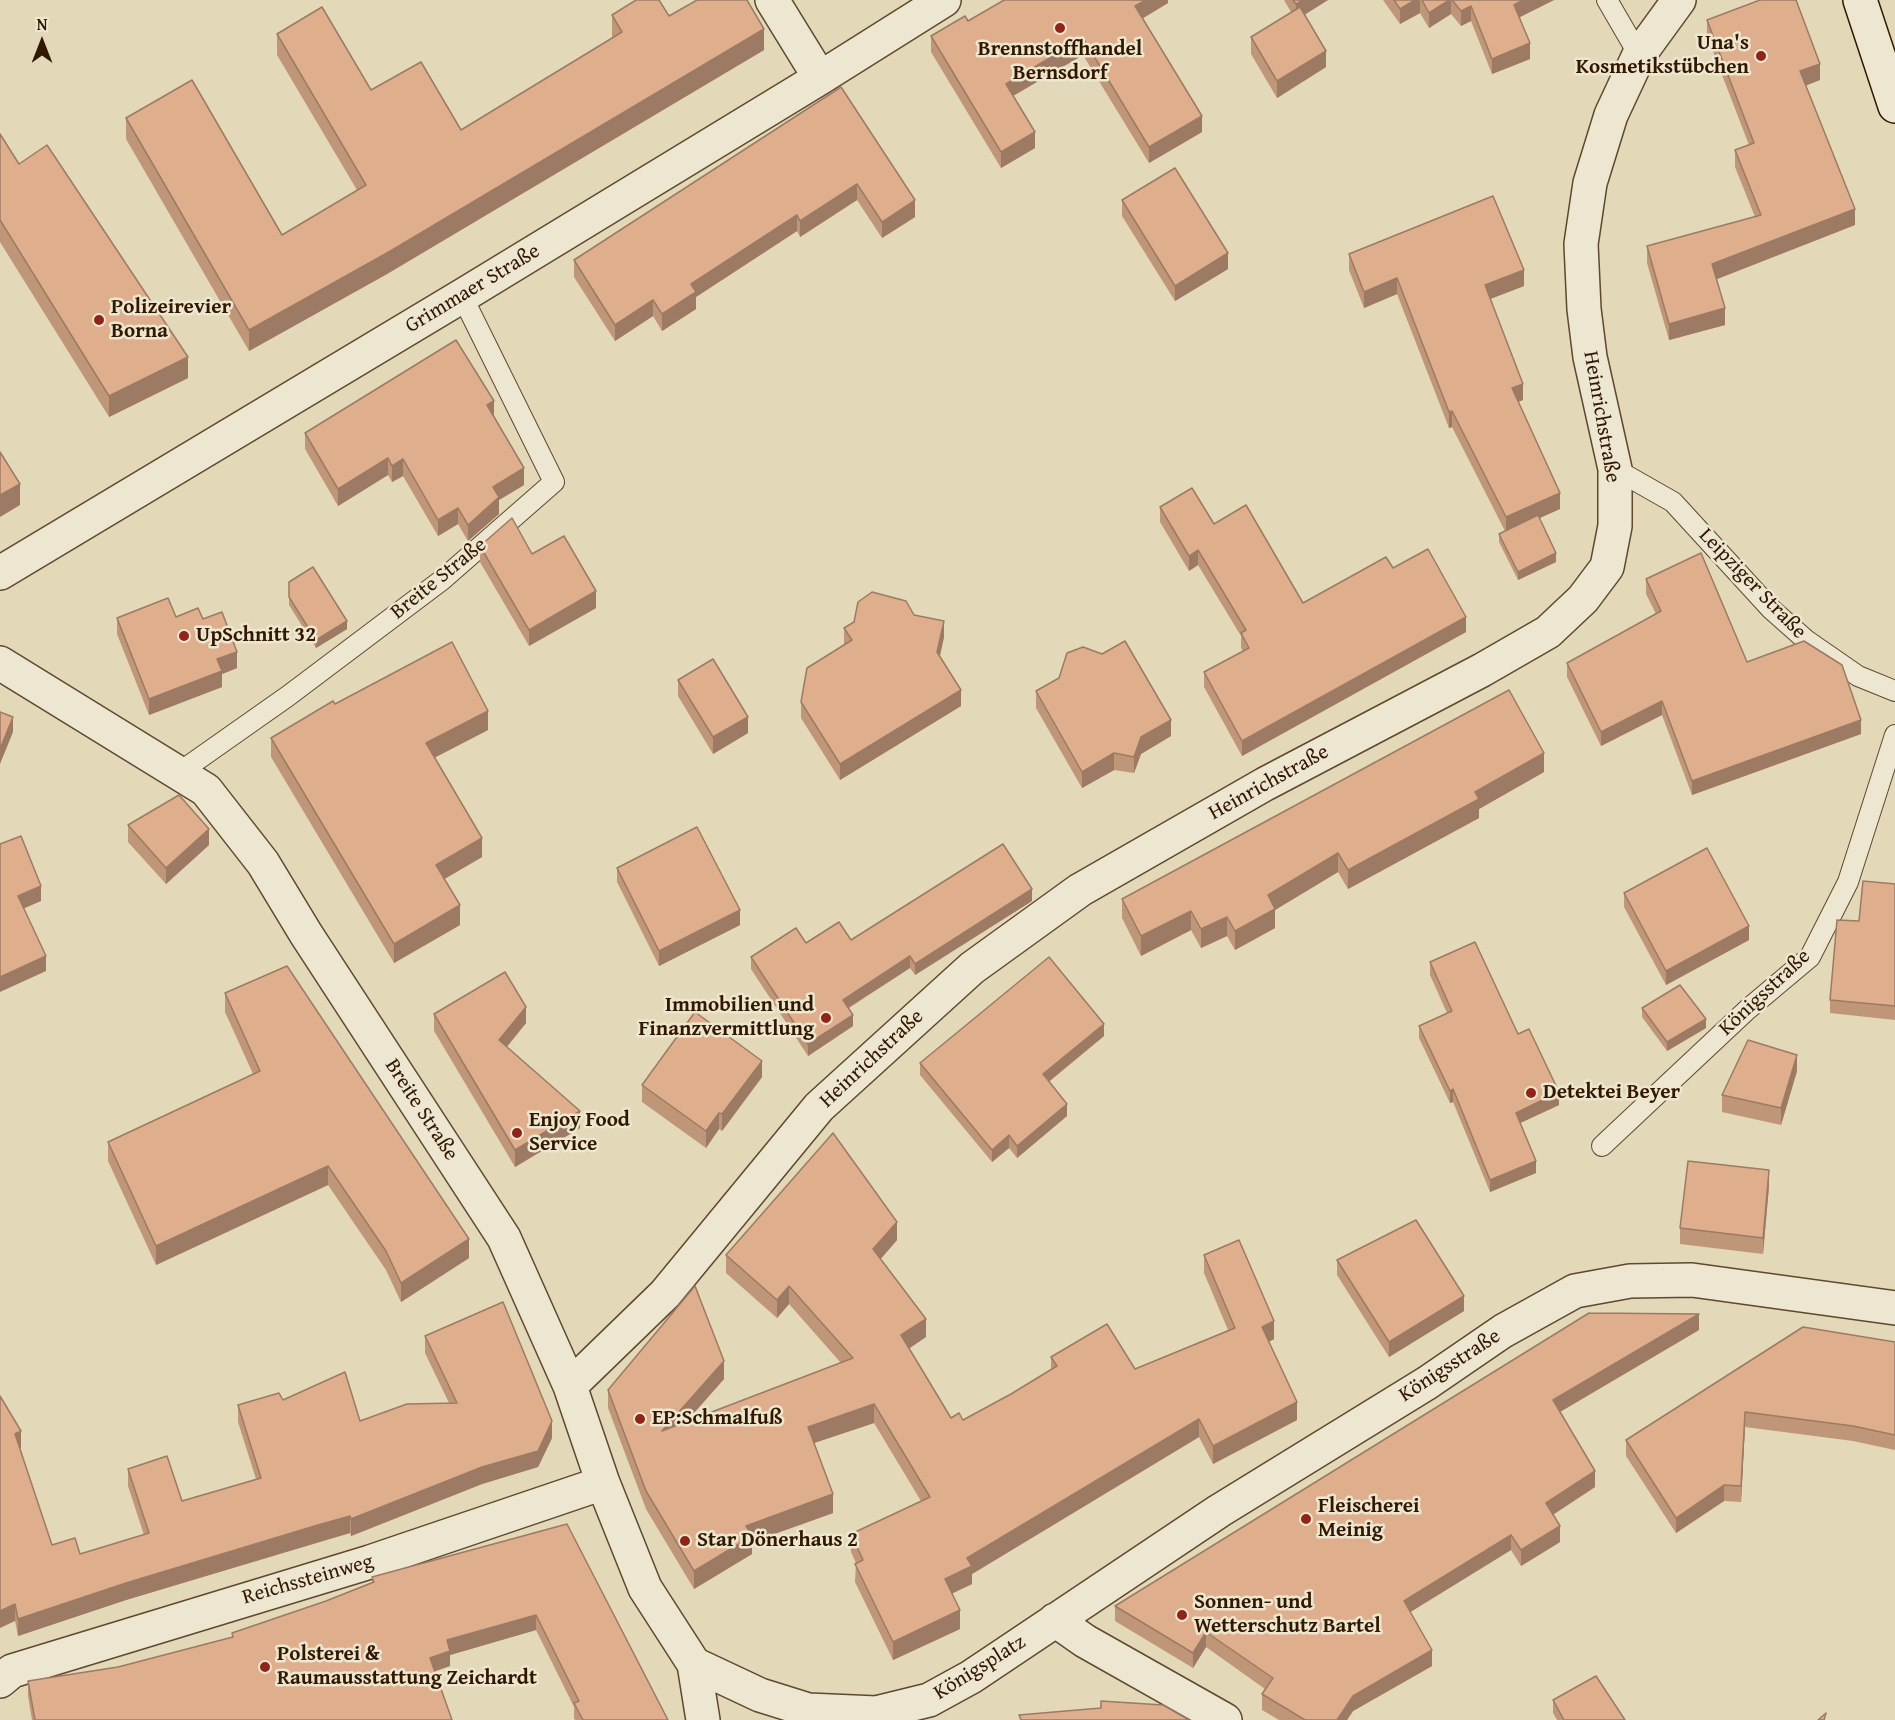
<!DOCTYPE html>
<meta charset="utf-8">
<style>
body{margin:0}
#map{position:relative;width:1895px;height:1720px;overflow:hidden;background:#e3d8b8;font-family:"Gentium Book Plus",serif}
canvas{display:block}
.north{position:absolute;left:12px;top:12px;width:60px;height:60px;-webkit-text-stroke:4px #ede6d1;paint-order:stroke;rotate:0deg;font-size:16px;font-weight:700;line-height:24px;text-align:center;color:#331800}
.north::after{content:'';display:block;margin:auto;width:21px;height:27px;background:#331800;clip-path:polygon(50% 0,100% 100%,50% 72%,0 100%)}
</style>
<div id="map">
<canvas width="1895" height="1720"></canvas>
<div class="north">N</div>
</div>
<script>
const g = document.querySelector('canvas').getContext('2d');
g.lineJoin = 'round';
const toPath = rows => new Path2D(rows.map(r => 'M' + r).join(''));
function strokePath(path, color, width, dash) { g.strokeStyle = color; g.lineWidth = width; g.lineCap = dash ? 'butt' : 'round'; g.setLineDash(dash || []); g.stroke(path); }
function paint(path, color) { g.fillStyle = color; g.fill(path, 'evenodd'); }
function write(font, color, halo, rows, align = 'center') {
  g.font = font + ' "Gentium Book Plus",serif'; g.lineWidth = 5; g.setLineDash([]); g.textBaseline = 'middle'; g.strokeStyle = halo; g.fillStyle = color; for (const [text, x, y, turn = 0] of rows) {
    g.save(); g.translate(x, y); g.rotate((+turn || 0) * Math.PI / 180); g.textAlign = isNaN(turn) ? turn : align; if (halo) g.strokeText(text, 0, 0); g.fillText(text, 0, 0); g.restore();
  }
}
const lane = toPath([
 [1607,0,1639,55],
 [1615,469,1673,502,1771,609,1806,640,1858,676,1895,691],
 [180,772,288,696,442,580,554,482,462,296],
 [1602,1146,1748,1009,1810,957,1848,882,1895,735]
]);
const street = toPath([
 [772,0,820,78],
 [0,573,462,296,820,78,944,0],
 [0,663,206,790,263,863,306,934,504,1238,570,1386,603,1483,645,1588,694,1664,703,1720],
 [570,1386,665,1294,819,1107,972,968,1080,890,1265,784,1482,670,1548,632,1583,599,1607,567,1615,526,1615,469,1590,357,1584,309,1581,244,1590,183,1611,115,1639,55,1679,0],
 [1055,1620,1085,1641,1225,1720],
 [694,1664,760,1695,808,1710,876,1713,929,1700,971,1677,1219,1511,1427,1383,1503,1331,1575,1291,1630,1281,1692,1280,1895,1308],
 [0,1681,12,1671,370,1562,603,1483]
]);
const secondary = toPath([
 [1860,0,1895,106]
]);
strokePath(lane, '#5f482e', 22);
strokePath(street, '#5f482e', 36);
strokePath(secondary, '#331800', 36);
strokePath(lane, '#ede6d1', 20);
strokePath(street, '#ede6d1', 33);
strokePath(secondary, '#ede6d1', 33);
paint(toPath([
 [1168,0,1168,3,1143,18,1202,132,1149,163,1083,55,1013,96,1035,148,1001,168,931,52,931,36,968,21],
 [1284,0,1328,0,1304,15,1326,67,1277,98,1251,54,1251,37,1291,12],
 [1383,0,1554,0,1520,17,1530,59,1492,74,1471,21,1461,26,1451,14,1429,28,1420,13,1400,24],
 [612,15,669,16,764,50,387,274,249,351,126,139,126,118,282,235,357,190,277,55,277,34,371,90,461,130,613,38,612,36],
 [1707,20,1820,80,1805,85,1855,225,1717,279,1725,325,1669,340,1647,263,1647,246,1755,217,1735,167,1735,150,1749,145,1707,36],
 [841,87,915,217,882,238,857,200,800,237,797,231,696,297,696,309,662,331,653,316,615,341,574,277,574,260],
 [0,134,19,164,188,378,109,417,0,242],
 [1122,200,1228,269,1175,301,1122,216],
 [1349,254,1524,286,1490,299,1523,400,1518,402,1560,509,1539,518,1556,562,1518,580,1499,542,1499,534,1505,531,1452,427,1449,428,1397,294,1364,308,1349,270],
 [494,417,524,485,499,500,499,514,468,541,458,524,438,536,403,476,392,482,388,475,338,506,305,449,305,433],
 [1160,507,1214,524,1303,603,1393,568,1466,632,1242,756,1204,687,1204,672,1243,651,1241,648,1241,636,1198,565,1189,571,1160,522],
 [480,546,532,554,596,608,529,646,480,562],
 [1646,579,1747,662,1861,734,1692,795,1662,715,1601,746,1567,677,1567,663,1656,614,1646,594],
 [289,582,347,629,316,648,289,605],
 [914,615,944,637,940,656,961,706,840,780,801,718,801,702,844,645,844,628],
 [176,617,203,619,237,668,222,674,222,687,149,715,117,634,117,618],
 [678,680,748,733,713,754,678,696],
 [1036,691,1171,736,1141,754,1134,773,1114,770,1082,788,1036,708],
 [335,704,488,730,434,758,482,857,444,879,460,925,394,963,271,757,271,738],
 [1544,772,1479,809,1479,818,1348,889,1338,872,1275,910,1275,928,1235,950,1227,936,1201,948,1191,930,1141,956,1122,918,1122,899],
 [128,825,209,845,166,884,128,842],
 [617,868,740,925,659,966,617,882],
 [1895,884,1895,1020,1830,1013,1830,1000,1859,921],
 [1624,893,1749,940,1666,985,1624,907],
 [1032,901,915,975,910,968,849,1008,853,1026,808,1056,751,969,751,957,806,943,851,940],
 [1430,962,1518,1034,1559,1105,1520,1123,1536,1173,1490,1192,1453,1102,1450,1103,1419,1038,1419,1026,1447,1013,1430,975],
 [225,993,469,1258,401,1302,386,1270,328,1185,156,1265,108,1161,108,1142,253,1074,225,1012],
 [1642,1008,1706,1028,1667,1051,1642,1017],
 [434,1014,526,1023,507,1047,580,1128,515,1167,434,1031],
 [1104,1036,1049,1082,1067,1116,1017,1158,1009,1148,992,1162,920,1075,920,1063],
 [1797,1071,1781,1125,1722,1112,1722,1095],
 [762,1077,722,1131,719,1129,706,1148,642,1102,642,1085],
 [1769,1186,1763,1254,1680,1244,1680,1228],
 [897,1240,880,1259,926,1337,909,1348,951,1418,963,1420,1011,1394,1051,1370,1051,1357,1135,1369,1228,1330,1204,1273,1204,1255,1274,1339,1269,1342,1297,1420,1213,1464,1199,1437,972,1574,972,1584,952,1593,960,1629,893,1660,855,1582,856,1563,851,1552,851,1534,921,1501,874,1423,814,1443,833,1513,752,1542,752,1554,694,1589,646,1509,608,1408,608,1390,724,1379,686,1422,841,1363,789,1304,777,1318,726,1273,726,1255],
 [1337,1260,1464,1311,1389,1357,1337,1275],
 [1699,1330,1560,1412,1595,1487,1553,1515,1560,1542,1521,1566,1511,1550,1410,1612,1432,1666,1353,1711,1347,1720,1279,1720,1262,1710,1262,1694,1265,1689,1206,1647,1193,1668,1115,1621,1115,1606],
 [425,1336,552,1438,538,1467,482,1484,351,1536,350,1533,318,1542,126,1600,18,1636,15,1621,0,1396,21,1448,20,1449,52,1545,80,1554,144,1535,128,1486,128,1469,182,1501,256,1479,238,1422,238,1405,283,1400,360,1421,449,1403,425,1353],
 [1895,1342,1895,1450,1853,1441,1745,1427,1741,1502,1724,1501,1676,1533,1626,1456,1626,1440],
 [567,1524,668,1720,575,1720,574,1718,574,1707,536,1630,450,1655,450,1666,435,1671,452,1720,32,1720,28,1696,28,1681,118,1667,232,1637,232,1633,326,1601,372,1582,372,1577],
 [1553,1700,1625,1720,1557,1720,1553,1713]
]), '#c09679');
paint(toPath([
 [1146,0,1168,0,1168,3,1135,23,1135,6],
 [1303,0,1328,0,1296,20,1296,4],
 [1415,0,1420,0,1420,13,1400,24,1400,9],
 [1449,0,1451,0,1451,14,1429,28,1429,13],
 [1523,0,1554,0,1514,20,1514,5],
 [1471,6,1471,21,1461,26,1461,11],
 [764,29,764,50,387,274,249,351,249,330],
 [1083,38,1083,55,1006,100,1006,84],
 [1530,43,1530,59,1492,74,1492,59],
 [1326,51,1326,67,1277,98,1277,81],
 [1820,64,1820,80,1800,88,1800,71],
 [1202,116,1202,132,1149,163,1149,147],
 [1035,132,1035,148,1001,168,1001,152],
 [857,184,857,200,800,237,800,221],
 [915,200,915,217,882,238,882,222],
 [1855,209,1855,225,1712,281,1712,264],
 [797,215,797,231,696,297,696,309,662,331,662,314,691,284],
 [1228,253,1228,269,1175,301,1175,286],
 [1524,270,1524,286,1485,301,1485,285],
 [1397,278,1397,294,1364,308,1364,292],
 [653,300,653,316,615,341,615,325],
 [1725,308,1725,325,1669,340,1669,324],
 [188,357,188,378,109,417,109,396],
 [1523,384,1523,400,1512,404,1512,388],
 [494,401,494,417,487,405],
 [1452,411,1452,427,1449,428,1449,412],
 [388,458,388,475,338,506,338,489],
 [403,459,403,476,392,482,392,466],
 [524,468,524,485,499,500,499,514,468,541,468,525,493,487],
 [20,484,20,505,0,517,0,495],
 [1560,493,1560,509,1506,533,1506,517],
 [458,508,458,524,438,536,438,520],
 [1198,550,1198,565,1189,571,1189,556],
 [1556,553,1556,562,1518,580,1518,572],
 [596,591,596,608,529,646,529,630],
 [1466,617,1466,632,1242,756,1242,741],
 [347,621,347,629,316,648,316,640],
 [944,621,944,637,937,668,937,652],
 [237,652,237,668,222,674,222,687,149,715,149,699,217,659],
 [961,690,961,706,840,780,840,764],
 [1662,701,1662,715,1601,746,1601,732],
 [488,711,488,730,426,762,426,743],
 [13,717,13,732,0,764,0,749],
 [748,717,748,733,713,754,713,737],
 [1171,720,1171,736,1141,754,1134,773,1134,757,1141,737],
 [1861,720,1861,734,1692,795,1692,781],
 [1114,753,1114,770,1082,788,1082,772],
 [1544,753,1544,772,1479,809,1479,818,1348,889,1348,870,1475,792],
 [209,829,209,845,166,884,166,868],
 [482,838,482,857,436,884,436,865],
 [1338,853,1338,872,1275,910,1275,928,1235,950,1235,931,1268,895],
 [41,886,41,901,18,911,18,896],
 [1032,889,1032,901,915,975,915,964],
 [460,905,460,925,394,963,394,944],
 [740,910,740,925,659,966,659,951],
 [1191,911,1191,930,1141,956,1141,936],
 [1227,917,1227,936,1201,948,1201,929],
 [1749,926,1749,940,1666,985,1666,971],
 [46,956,46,971,0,992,0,977],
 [910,956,910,968,843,1011,843,1000],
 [526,1007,526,1023,499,1056,499,1040],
 [853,1015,853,1026,808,1056,808,1044],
 [1706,1019,1706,1028,1667,1051,1667,1042],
 [1104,1024,1104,1036,1043,1086,1043,1074],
 [1797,1055,1797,1071,1781,1125,1781,1108],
 [762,1061,762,1077,722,1131,722,1114],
 [1453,1089,1453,1102,1450,1103,1450,1091],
 [1559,1092,1559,1105,1516,1125,1516,1113],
 [1067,1104,1067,1116,1017,1158,1017,1146],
 [580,1111,580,1128,515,1167,515,1150],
 [719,1113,719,1129,706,1148,706,1131],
 [1009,1135,1009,1148,992,1162,992,1150],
 [1536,1161,1536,1173,1490,1192,1490,1180],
 [328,1166,328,1185,156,1265,156,1246],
 [1769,1170,1769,1186,1763,1254,1763,1238],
 [897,1222,897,1240,873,1268,873,1249],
 [469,1239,469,1258,401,1302,401,1283],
 [789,1286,789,1304,777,1318,777,1300],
 [1464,1296,1464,1311,1389,1357,1389,1342],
 [1699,1314,1699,1330,1553,1416,1553,1400],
 [926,1319,926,1337,901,1354,901,1335],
 [1274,1321,1274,1339,1262,1345,1262,1327],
 [724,1361,724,1379,662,1449,662,1431],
 [1297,1402,1297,1420,1213,1464,1213,1446],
 [874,1404,874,1423,808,1445,808,1427],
 [1745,1412,1745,1427,1741,1502,1741,1486],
 [1199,1419,1199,1437,972,1574,972,1584,945,1597,945,1579,967,1558],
 [552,1421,552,1438,538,1467,482,1484,351,1536,351,1519],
 [21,1431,21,1448,15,1451,15,1434],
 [1595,1471,1595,1487,1546,1519,1546,1503],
 [1724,1485,1724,1501,1676,1533,1676,1518],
 [833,1494,833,1513,752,1542,752,1554,694,1589,694,1571,746,1526],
 [350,1516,350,1533,126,1600,18,1636,18,1619,126,1583],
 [1560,1526,1560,1542,1521,1566,1521,1550],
 [1511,1535,1511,1550,1404,1616,1404,1601],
 [15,1604,15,1621,0,1628,0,1611],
 [960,1610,960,1629,893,1660,893,1642],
 [536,1615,536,1630,450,1655,450,1666,430,1673,430,1658,447,1640],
 [1206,1632,1206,1647,1193,1668,1193,1653],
 [1432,1650,1432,1666,1353,1711,1347,1720,1337,1720,1353,1696]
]), '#9c7a63');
const building = toPath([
 [636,0,659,0,669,16,697,0,747,0,764,29,387,253,249,330,126,118,192,80,282,235,366,185,277,34,322,7,371,90,421,62,461,130,622,32,612,15,636,0],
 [1004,0,1146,0,1135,6,1202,116,1149,147,1083,38,1006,84,1035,132,1001,152,931,36,965,16,968,21,1004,0],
 [1293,0,1303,0,1296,4,1293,0],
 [1394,0,1415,0,1400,9,1394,0],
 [1422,0,1449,0,1429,13,1422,0],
 [1452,0,1523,0,1514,5,1530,43,1492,59,1471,6,1461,11,1452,0],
 [1760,0,1796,0,1820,64,1800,71,1855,209,1712,264,1725,308,1669,324,1647,246,1761,215,1735,150,1754,143,1707,20,1760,0],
 [1300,7,1326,51,1277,81,1251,37,1300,7],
 [841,87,915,200,882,222,857,184,800,221,797,215,691,284,696,292,662,314,653,300,615,325,574,260,841,87],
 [0,134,19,164,47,145,188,357,109,396,0,220,0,134],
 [1175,168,1228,253,1175,286,1122,200,1175,168],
 [1493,196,1524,270,1485,285,1523,384,1512,388,1560,493,1506,517,1452,411,1449,412,1397,278,1364,292,1349,254,1493,196],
 [456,340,494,401,487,405,524,468,493,487,499,497,468,525,458,508,438,520,403,459,392,466,388,458,338,489,305,433,456,340],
 [0,452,20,484,0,495,0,452],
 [1192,488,1214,524,1246,505,1303,603,1386,557,1393,568,1428,549,1466,617,1242,741,1204,672,1249,648,1241,633,1246,630,1198,550,1189,556,1160,507,1192,488],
 [1538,515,1556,553,1518,572,1499,534,1538,515],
 [512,518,532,554,564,536,596,591,529,630,480,546,512,518],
 [1701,553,1747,662,1804,641,1842,665,1861,720,1692,781,1662,701,1601,732,1567,663,1661,611,1646,579,1701,553],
 [313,567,347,621,316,640,289,597,289,582,313,567],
 [872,592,906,601,914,615,944,621,937,652,961,690,840,764,801,702,807,668,852,640,844,628,854,622,858,602,872,592],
 [168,598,176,617,198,608,203,619,222,612,237,652,217,659,222,671,149,699,117,618,168,598],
 [1125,641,1171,720,1141,737,1134,757,1114,753,1082,772,1036,691,1059,678,1067,653,1083,647,1102,654,1125,641],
 [452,642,488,711,426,743,482,838,436,865,460,905,394,944,271,738,333,701,335,704,452,642],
 [713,659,748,717,713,737,678,680,713,659],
 [1509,690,1544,753,1475,792,1479,799,1348,870,1338,853,1268,895,1275,909,1235,931,1227,917,1201,929,1191,911,1141,936,1122,899,1509,690],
 [0,712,13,717,0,749,0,712],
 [179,795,209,829,166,868,128,825,179,795],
 [697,827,740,910,659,951,617,868,697,827],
 [21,836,41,886,18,896,46,956,0,977,0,844,21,836],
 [1003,844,1032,889,915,964,910,956,843,1000,853,1015,808,1044,751,957,796,928,806,943,839,922,851,940,1003,844],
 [1707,848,1749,926,1666,971,1624,893,1707,848],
 [1863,881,1895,884,1895,1006,1830,1000,1837,920,1859,921,1863,881],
 [1475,942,1518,1034,1529,1029,1559,1092,1516,1113,1536,1161,1490,1180,1453,1089,1450,1091,1419,1026,1452,1011,1430,962,1475,942],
 [1049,957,1104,1024,1043,1074,1067,1104,1017,1146,1009,1135,992,1150,920,1063,1049,957],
 [287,966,469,1239,401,1283,386,1251,328,1166,156,1246,108,1142,260,1071,225,993,287,966],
 [505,972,526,1007,499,1040,580,1111,515,1150,434,1014,505,972],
 [1680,985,1706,1019,1667,1042,1642,1008,1680,985],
 [695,1012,762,1061,722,1114,719,1113,706,1131,642,1085,695,1012],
 [1748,1040,1797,1055,1781,1108,1722,1095,1748,1040],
 [833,1133,897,1222,873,1249,926,1319,901,1335,951,1418,959,1413,963,1420,1011,1394,1057,1366,1051,1357,1107,1324,1135,1369,1235,1328,1204,1255,1239,1240,1274,1321,1262,1327,1297,1402,1213,1446,1199,1419,967,1558,972,1566,945,1579,960,1610,893,1642,855,1564,863,1560,851,1534,930,1497,874,1404,808,1427,833,1494,746,1526,752,1536,694,1571,646,1491,608,1390,695,1286,724,1361,662,1431,853,1358,789,1286,777,1300,726,1255,833,1133],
 [1688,1161,1769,1170,1763,1238,1680,1228,1688,1161],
 [1416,1220,1464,1296,1389,1342,1337,1260,1416,1220],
 [503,1302,552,1421,538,1451,482,1467,351,1519,350,1516,318,1525,126,1583,18,1619,15,1604,0,1611,0,1396,21,1431,15,1434,52,1545,75,1538,80,1554,149,1533,128,1469,167,1456,182,1501,261,1478,238,1405,279,1393,283,1400,345,1372,360,1421,407,1404,457,1403,425,1336,503,1302],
 [1589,1313,1699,1314,1553,1400,1595,1471,1546,1503,1560,1526,1521,1550,1511,1535,1404,1601,1432,1650,1353,1696,1337,1720,1305,1720,1262,1694,1273,1678,1206,1632,1193,1653,1115,1606,1589,1313],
 [1803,1327,1895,1342,1895,1435,1853,1426,1745,1412,1741,1486,1724,1485,1676,1518,1626,1440,1803,1327],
 [567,1524,668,1720,583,1720,574,1703,579,1701,536,1615,447,1640,450,1651,430,1658,452,1720,35,1720,28,1681,118,1667,233,1637,232,1633,326,1601,374,1582,372,1577,567,1524],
 [1596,1676,1625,1720,1564,1720,1553,1700,1596,1676],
 [1101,1701,1163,1705,1189,1720,1021,1720,1019,1715,1101,1708,1101,1701],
 [1826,1713,1824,1720,1818,1720,1826,1713]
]);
paint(building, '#dfaf8d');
strokePath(building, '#9c7a63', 1.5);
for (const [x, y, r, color] of [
 [1060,28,6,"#8f2418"],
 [1761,56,6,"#8f2418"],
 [99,320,6,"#8f2418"],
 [184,636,6,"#8f2418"],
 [826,1018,6,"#8f2418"],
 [1531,1093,6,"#8f2418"],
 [517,1133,6,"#8f2418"],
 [640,1419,6,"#8f2418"],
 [1306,1519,6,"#8f2418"],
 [685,1541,6,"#8f2418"],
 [1182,1615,6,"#8f2418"],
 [265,1667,6,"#8f2418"]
]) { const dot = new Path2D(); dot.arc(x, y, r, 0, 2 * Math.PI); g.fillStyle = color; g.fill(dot); strokePath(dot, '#ede6d1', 2); }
write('bold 21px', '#331800', '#ede6d1', [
 ["Una's",1749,44,"right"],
 ["Kosmetikstübchen",1749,68,"right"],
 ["Brennstoffhandel",1060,50,"center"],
 ["Bernsdorf",1060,74,"center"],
 ["Polizeirevier",111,308],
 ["Borna",111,332],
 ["UpSchnitt 32",196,636],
 ["Immobilien und",814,1006,"right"],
 ["Finanzvermittlung",814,1030,"right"],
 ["Detektei Beyer",1543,1093],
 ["Enjoy Food",529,1121],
 ["Service",529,1145],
 ["EP:Schmalfuß",652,1419],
 ["Fleischerei",1318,1507],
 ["Meinig",1318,1531],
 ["Star Dönerhaus 2",697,1541],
 ["Sonnen- und",1194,1603],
 ["Wetterschutz Bartel",1194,1627],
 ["Polsterei &",277,1655],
 ["Raumausstattung Zeichardt",277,1679]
], 'left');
write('21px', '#331800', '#ede6d1', [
 ["Grimmaer Straße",473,289,-31],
 ["Heinrichstraße",1601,417,80],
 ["Breite Straße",439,579,-39],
 ["Leipziger Straße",1752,584,46],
 ["Heinrichstraße",1269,783,-29],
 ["Königsstraße",1765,993,-43],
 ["Heinrichstraße",872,1059,-43],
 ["Breite Straße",421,1110,57],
 ["Königsstraße",1450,1366,-33],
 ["Reichssteinweg",308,1580,-16],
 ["Königsplatz",980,1668,-32]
]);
</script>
